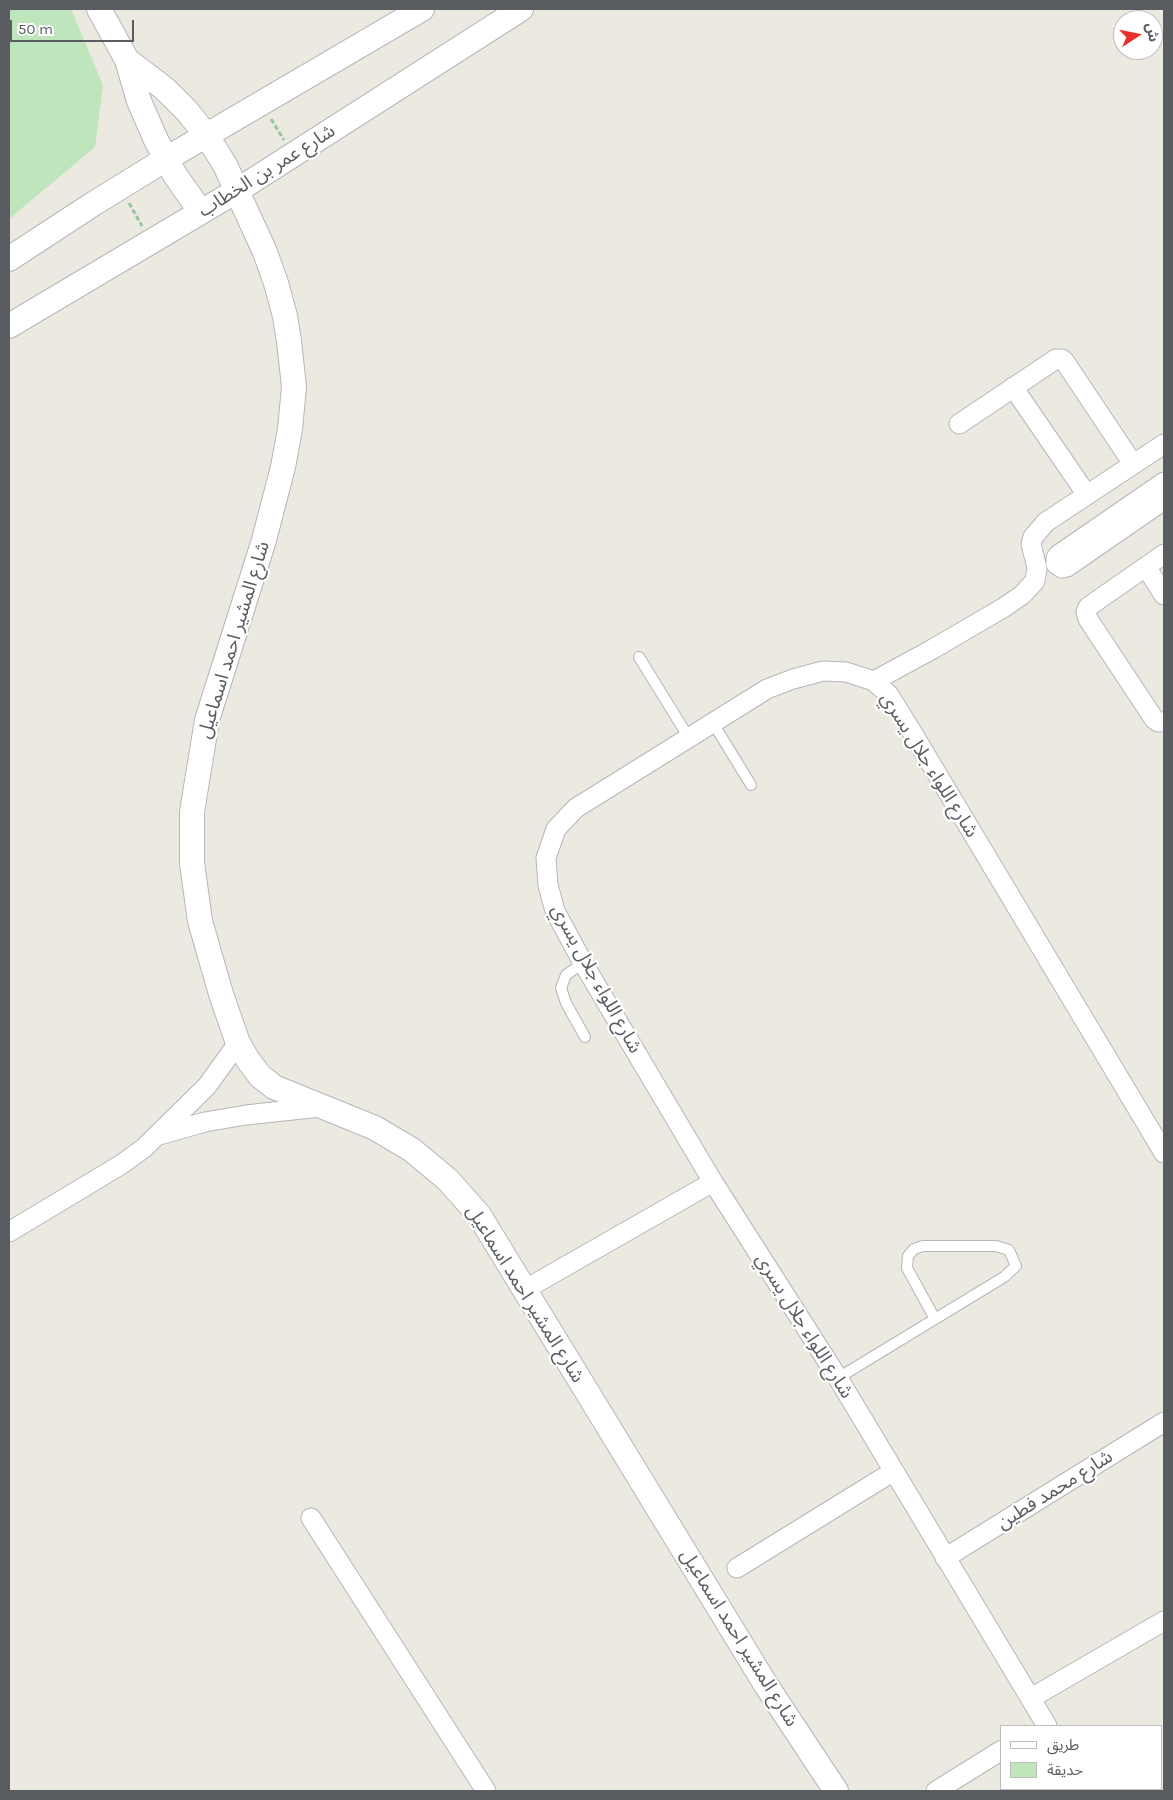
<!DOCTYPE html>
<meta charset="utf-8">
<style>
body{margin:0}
#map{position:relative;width:1173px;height:1800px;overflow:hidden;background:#ece9e0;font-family:Karla,"Noto Sans Arabic",sans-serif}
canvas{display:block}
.frame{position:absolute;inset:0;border:10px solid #595d62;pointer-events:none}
.legend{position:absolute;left:1000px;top:1725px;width:162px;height:65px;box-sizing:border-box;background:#fff;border:1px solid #bdbec0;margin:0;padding:6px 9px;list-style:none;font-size:15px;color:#595d62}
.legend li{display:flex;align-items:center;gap:10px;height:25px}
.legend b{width:25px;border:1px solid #bdbec0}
.north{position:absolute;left:1113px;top:10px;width:50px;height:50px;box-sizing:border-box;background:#fff;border:1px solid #bdbec0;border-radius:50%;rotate:79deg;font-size:14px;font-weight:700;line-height:20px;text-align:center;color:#595d62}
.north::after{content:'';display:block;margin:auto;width:18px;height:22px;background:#ea2e29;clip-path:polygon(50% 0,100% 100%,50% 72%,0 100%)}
.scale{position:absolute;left:10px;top:20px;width:124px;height:22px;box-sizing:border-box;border:2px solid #595d62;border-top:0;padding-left:6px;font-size:15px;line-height:18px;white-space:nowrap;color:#595d62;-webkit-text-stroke:4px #fff;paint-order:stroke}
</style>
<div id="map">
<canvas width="1173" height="1800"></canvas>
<div class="frame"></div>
<ul class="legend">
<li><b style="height:6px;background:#fff"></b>طريق</li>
<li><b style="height:14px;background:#bee5bc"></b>حديقة</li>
</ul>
<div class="north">ش</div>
<div class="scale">50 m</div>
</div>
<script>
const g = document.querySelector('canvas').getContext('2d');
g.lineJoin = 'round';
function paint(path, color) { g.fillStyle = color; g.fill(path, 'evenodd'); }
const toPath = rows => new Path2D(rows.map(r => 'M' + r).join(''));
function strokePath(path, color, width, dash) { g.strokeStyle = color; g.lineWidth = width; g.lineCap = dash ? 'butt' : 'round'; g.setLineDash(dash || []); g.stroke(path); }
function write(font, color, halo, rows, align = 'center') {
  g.font = font + ' Karla,"Noto Sans Arabic",sans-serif'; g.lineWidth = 4.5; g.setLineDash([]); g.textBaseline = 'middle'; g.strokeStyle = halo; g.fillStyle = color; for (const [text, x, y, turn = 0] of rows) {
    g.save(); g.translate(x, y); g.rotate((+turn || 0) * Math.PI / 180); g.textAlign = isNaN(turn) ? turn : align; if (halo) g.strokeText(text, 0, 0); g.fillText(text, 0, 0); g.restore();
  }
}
paint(toPath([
 [9,9,71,9,103,85,95,147,9,219]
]), '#bee5bc');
const service = toPath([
 [639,657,689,738],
 [713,723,751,785],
 [583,963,566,975,561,988,566,1003,585,1037],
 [838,1378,1004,1277,1016,1266,1009,1250,996,1246,923,1246,914,1249,908,1256,907,1268,935,1319]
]);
const minor = toPath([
 [1013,387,1087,495],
 [959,424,1056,359,1062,359,1065,362,1133,464],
 [1164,482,1058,555,1056,558,1056,564,1062,568,1067,567,1164,500],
 [1164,554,1088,607,1086,612,1088,619,1154,719,1158,722,1164,722],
 [1146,567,1164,595],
 [874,681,931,650,1003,608,1022,595,1035,581,1037,568,1031,544,1033,537,1046,522,1164,444],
 [159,1135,205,1122,246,1115,320,1107],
 [9,1232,122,1164,144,1148,207,1086,238,1043],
 [524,1290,713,1182],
 [311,1518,486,1791],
 [945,1558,1164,1422],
 [737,1568,894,1471],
 [1031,1698,1164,1621],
 [1047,1726,838,1378,713,1182,583,963,555,911,548,885,546,858,556,829,576,808,767,689,793,679,823,671,846,672,874,681,889,695,912,732,1164,1153],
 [1085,1789,1087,1791],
 [936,1791,1002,1750]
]);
const tertiary = toPath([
 [99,9,127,60,139,101,156,140,175,175,201,212],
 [127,60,165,89,187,111,207,136,225,165,265,252,276,283,285,316,289,341,294,387,290,429,283,467,264,540,207,720,192,812,192,863,200,921,221,994,238,1043,248,1060,260,1076,274,1087,375,1128,412,1150,448,1180,479,1215,766,1685,836,1791],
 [9,259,93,204,166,159,422,9],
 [9,326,238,190,521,9]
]);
strokePath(service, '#b3b7bb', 12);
strokePath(minor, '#b3b7bb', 21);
strokePath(tertiary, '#b3b7bb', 26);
strokePath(toPath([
 [271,119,284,140],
 [129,203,142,226]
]), '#95c6a1', 3, [5, 2.5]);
strokePath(service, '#fff', 10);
strokePath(minor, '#fff', 19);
strokePath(tertiary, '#fff', 24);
write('19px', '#595d62', '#fff', [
 ["شارع عمر بن الخطاب",267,171,-32],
 ["شارع المشير احمد اسماعيل",234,640,-73],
 ["شارع اللواء جلال يسري",929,765,58],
 ["شارع اللواء جلال يسري",596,979,61],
 ["شارع المشير احمد اسماعيل",525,1294,58],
 ["شارع اللواء جلال يسري",804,1326,58],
 ["شارع محمد فطين",1055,1490,-32],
 ["شارع المشير احمد اسماعيل",739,1638,58]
]);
</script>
